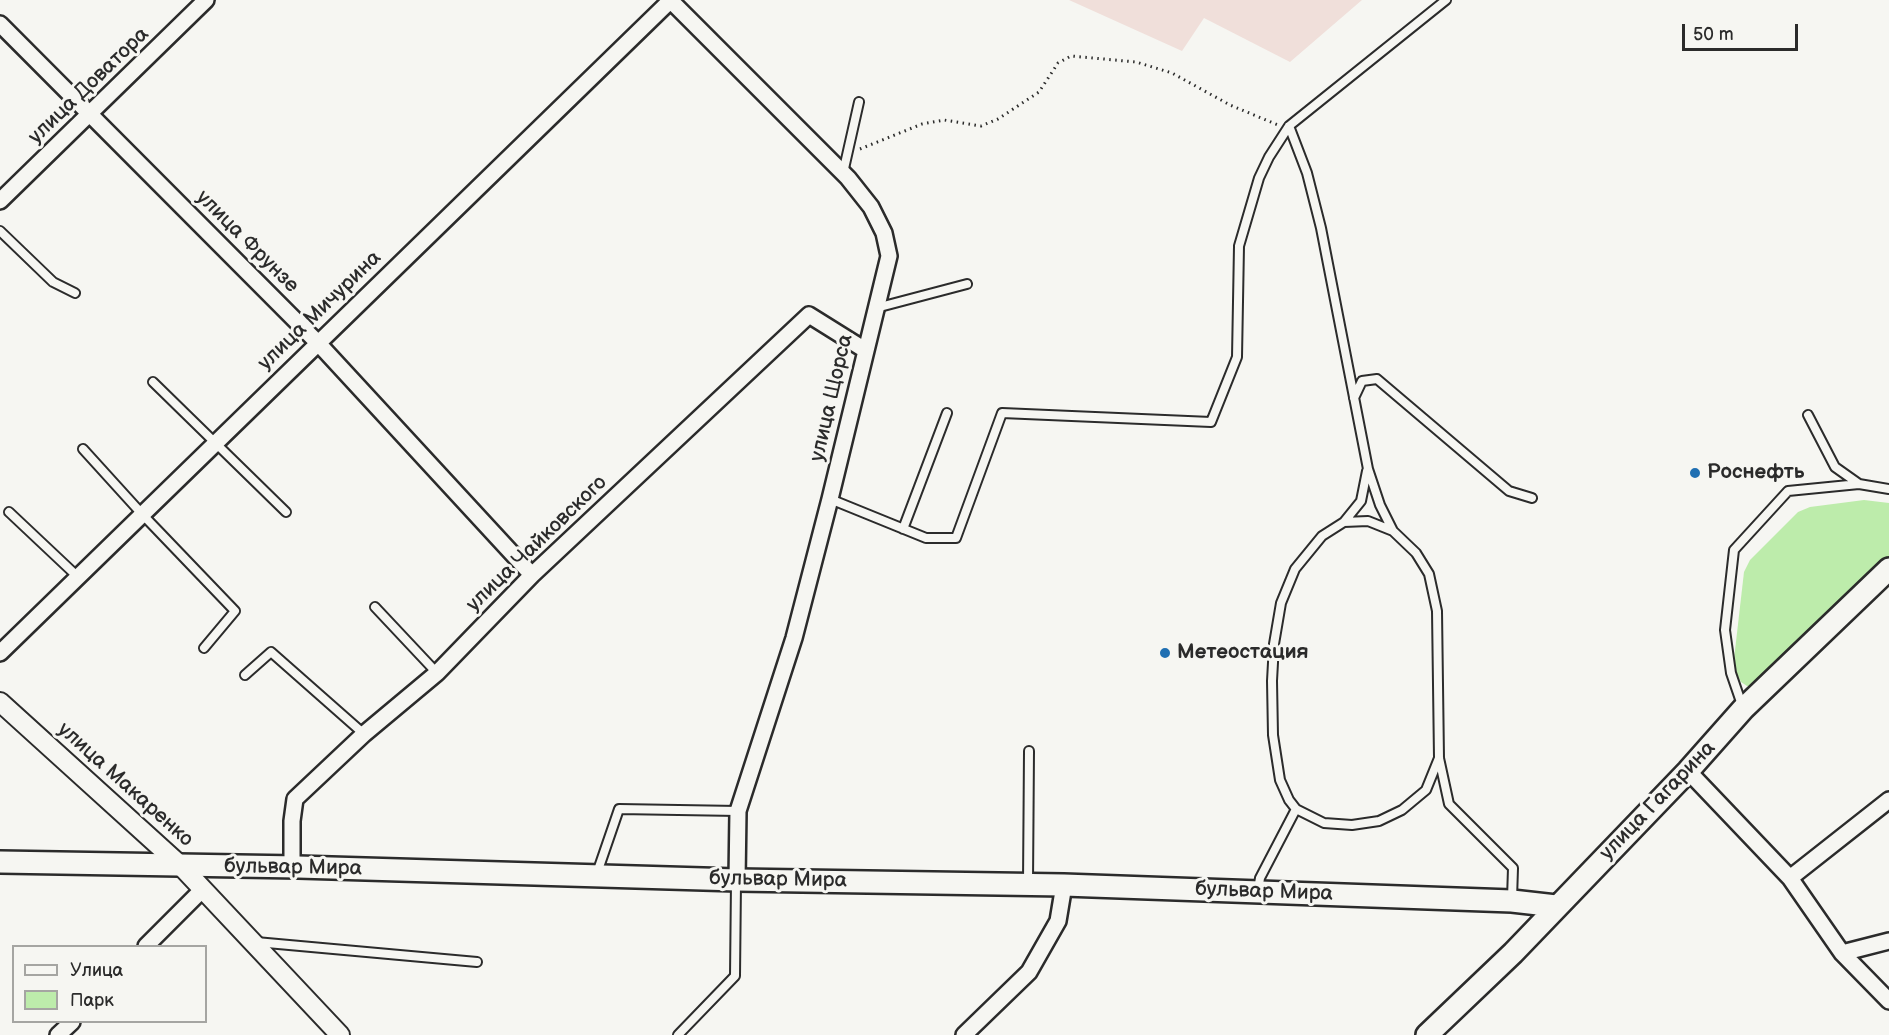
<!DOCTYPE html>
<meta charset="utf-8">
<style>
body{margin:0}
#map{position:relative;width:1889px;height:1035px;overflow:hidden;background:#f6f6f2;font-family:"Balsamiq Sans",sans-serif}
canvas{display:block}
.legend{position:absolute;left:12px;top:945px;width:195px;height:78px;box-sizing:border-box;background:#f6f6f2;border:2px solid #a5a5a2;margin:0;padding:8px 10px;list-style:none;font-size:18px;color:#2b2b2b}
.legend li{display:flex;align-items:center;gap:12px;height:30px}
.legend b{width:30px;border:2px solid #a5a5a2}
.scale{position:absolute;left:1682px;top:24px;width:116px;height:27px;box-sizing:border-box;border:3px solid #2b2b2b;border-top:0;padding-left:8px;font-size:18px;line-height:21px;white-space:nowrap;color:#2b2b2b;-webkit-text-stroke:4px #f6f6f2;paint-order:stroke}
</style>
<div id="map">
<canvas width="1889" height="1035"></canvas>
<ul class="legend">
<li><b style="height:8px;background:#f6f6f2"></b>Улица</li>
<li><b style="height:16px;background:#bdecab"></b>Парк</li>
</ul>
<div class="scale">50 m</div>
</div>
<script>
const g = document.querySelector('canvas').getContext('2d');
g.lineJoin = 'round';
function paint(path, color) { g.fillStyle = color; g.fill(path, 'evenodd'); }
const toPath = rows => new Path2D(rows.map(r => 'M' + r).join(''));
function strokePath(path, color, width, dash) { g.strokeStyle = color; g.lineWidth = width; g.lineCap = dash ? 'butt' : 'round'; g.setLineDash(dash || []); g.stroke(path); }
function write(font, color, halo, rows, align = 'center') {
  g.font = font + ' "Balsamiq Sans",sans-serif'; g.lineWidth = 6; g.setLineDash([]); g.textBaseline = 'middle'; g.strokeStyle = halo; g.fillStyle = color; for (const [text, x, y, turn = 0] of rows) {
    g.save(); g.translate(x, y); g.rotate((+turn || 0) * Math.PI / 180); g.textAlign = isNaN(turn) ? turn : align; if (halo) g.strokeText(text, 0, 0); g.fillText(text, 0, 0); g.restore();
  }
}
paint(toPath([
 [1069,0,1362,0,1290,62,1204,18,1182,51]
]), '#f0dfda');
paint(toPath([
 [1864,500,1889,503,1889,558,1764,682,1755,686,1747,686,1741,682,1737,674,1734,659,1744,572,1750,560,1798,512,1810,507]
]), '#bdecab');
const service = toPath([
 [1289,126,1307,173,1321,228,1368,469,1380,505,1393,531],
 [843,173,859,102],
 [0,231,53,282,75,293],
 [876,308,967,284],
 [153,382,286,512],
 [1354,398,1362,381,1377,379,1509,491,1532,498],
 [1808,415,1835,467,1859,484],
 [83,449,142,514,235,611,204,648],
 [830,499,926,538,956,538,1002,413,1211,422,1237,357,1239,246,1259,178,1269,157,1289,126,1446,0],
 [9,512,78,577],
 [1344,522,1361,501,1367,471],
 [903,529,947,413],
 [375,607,437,673],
 [245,675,271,652,364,734],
 [1742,705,1731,673,1725,630,1734,550,1788,491,1859,484,1889,489],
 [1439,758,1426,790,1402,810,1379,821,1352,825,1324,823,1296,809,1289,800,1280,780,1273,735,1272,681,1274,644,1281,603,1295,569,1322,536,1344,522,1368,521,1393,531,1416,553,1429,574,1437,611,1439,758,1449,804,1513,868,1512,899],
 [597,873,619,809,738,811],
 [1028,882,1029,751],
 [1258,890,1260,878,1296,809],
 [256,942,477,962],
 [678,1035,735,976,736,882]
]);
const minor = toPath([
 [670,0,848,178,871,207,884,233,889,256,830,499,794,638,738,811,737,880],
 [0,24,318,343,532,575],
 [0,201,206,0],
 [0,653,671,0],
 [1688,771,1790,878,1842,953,1889,1001],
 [292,867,292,821,295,799,364,734,437,673,532,575,809,315,865,350],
 [1790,878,1889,800],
 [146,946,202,890],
 [1842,953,1889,941],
 [58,1035,72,1022],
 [964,1035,1029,972,1058,921,1064,885]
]);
const tertiary = toPath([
 [0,702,181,866,340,1035]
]);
const secondary = toPath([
 [0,862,298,867,737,880,1064,885,1512,901,1556,906],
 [1427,1035,1513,953,1688,771,1743,709,1889,569]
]);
strokePath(service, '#2b2b2b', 12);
strokePath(minor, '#2b2b2b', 20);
strokePath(tertiary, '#2b2b2b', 22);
strokePath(secondary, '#2b2b2b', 26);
strokePath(toPath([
 [860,149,922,124,944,120,981,126,998,119,1039,92,1058,63,1071,56,1136,62,1172,73,1230,105,1278,125]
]), '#2b2b2b', 3, [1.5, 4.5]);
strokePath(service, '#f6f6f2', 8);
strokePath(minor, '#f6f6f2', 15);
strokePath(tertiary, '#f6f6f2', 18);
strokePath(secondary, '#f6f6f2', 21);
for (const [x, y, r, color] of [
 [1695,473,6,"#1f6fb2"],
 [1165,653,6,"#1f6fb2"]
]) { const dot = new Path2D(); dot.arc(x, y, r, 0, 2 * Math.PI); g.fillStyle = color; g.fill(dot); strokePath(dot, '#f6f6f2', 2); }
write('21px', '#2b2b2b', '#f6f6f2', [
 ["улица Доватора",89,86,-44],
 ["улица Фрунзе",247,242,45],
 ["улица Мичурина",320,311,-44],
 ["улица Щорса",832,398,-77],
 ["улица Чайковского",537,544,-44],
 ["улица Макаренко",125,785,42],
 ["улица Гагарина",1658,801,-46],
 ["бульвар Мира",293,868,1],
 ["бульвар Мира",778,880,1],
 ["бульвар Мира",1264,892,2]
]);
write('bold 21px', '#2b2b2b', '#f6f6f2', [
 ["Роснефть",1707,473],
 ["Метеостация",1177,653]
], 'left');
</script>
